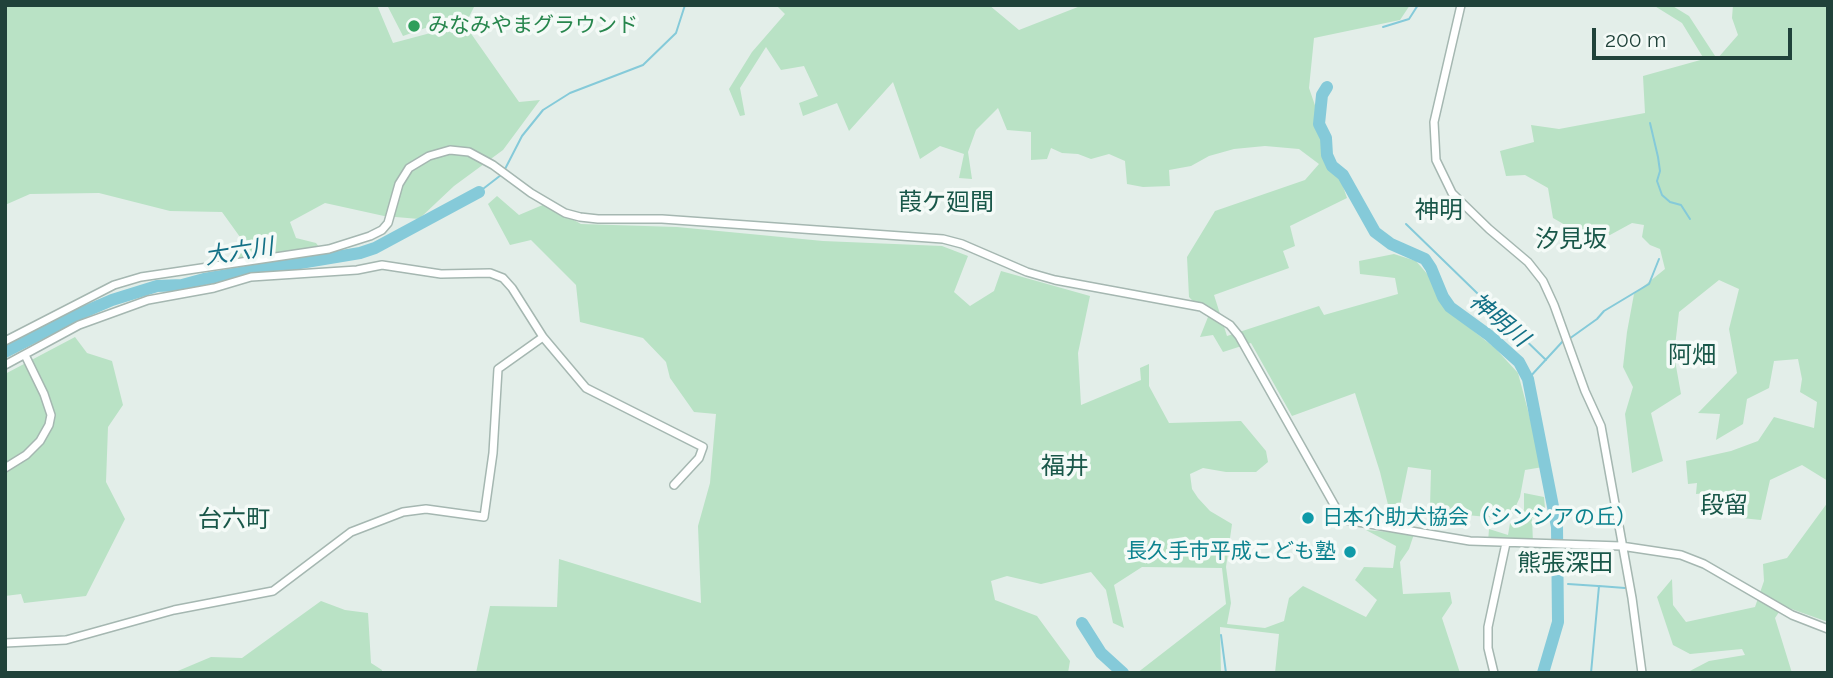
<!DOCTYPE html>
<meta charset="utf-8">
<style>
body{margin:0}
#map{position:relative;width:1833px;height:678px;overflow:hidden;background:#e3eee9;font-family:Raleway,sans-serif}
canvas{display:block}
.frame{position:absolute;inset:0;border:7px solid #20423a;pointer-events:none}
.scale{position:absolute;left:1592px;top:28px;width:200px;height:32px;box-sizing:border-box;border:4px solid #20423a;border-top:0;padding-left:9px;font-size:21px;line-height:24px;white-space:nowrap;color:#20423a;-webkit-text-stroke:5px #f4faf7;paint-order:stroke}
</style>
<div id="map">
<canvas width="1833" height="678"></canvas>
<div class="frame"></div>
<div class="scale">200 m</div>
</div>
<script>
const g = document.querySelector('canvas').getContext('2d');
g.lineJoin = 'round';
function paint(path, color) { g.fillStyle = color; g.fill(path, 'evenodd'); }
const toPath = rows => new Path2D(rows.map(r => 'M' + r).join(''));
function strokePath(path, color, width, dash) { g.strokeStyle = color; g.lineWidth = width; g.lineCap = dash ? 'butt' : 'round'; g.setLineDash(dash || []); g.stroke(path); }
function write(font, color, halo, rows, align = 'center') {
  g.font = font + ' Raleway,"Noto Sans JP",sans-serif'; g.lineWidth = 7; g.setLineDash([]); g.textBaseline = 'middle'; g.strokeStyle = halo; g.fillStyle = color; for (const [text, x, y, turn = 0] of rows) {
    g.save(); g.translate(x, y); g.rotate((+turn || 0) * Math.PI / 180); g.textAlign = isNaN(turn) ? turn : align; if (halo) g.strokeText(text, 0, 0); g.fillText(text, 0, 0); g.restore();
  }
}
paint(toPath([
 [5,5,377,5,393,43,453,27,456,17,403,36,387,5,475,5,465,25,519,102,540,100,503,150,454,186,419,219,384,216,325,203,290,222,296,238,316,243,319,247,235,258,240,237,222,212,170,211,99,193,30,194,5,205],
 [776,5,989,5,1019,30,1083,5,1410,5,1400,20,1314,38,1309,88,1347,198,1290,226,1295,246,1283,251,1289,268,1214,295,1227,336,1319,306,1324,315,1398,294,1395,278,1360,274,1359,261,1394,254,1416,261,1435,283,1440,300,1466,325,1495,348,1518,373,1543,467,1525,470,1520,497,1510,519,1466,515,1430,507,1431,470,1408,467,1397,520,1392,521,1380,472,1355,393,1292,416,1251,343,1223,352,1213,335,1200,337,1208,317,1189,297,1187,257,1215,211,1305,180,1319,164,1299,149,1265,146,1234,149,1209,156,1191,166,1169,170,1170,186,1143,187,1127,184,1125,161,1109,154,1091,159,1078,154,1062,153,1051,148,1047,159,1031,160,1031,132,1007,130,998,108,976,130,968,152,972,179,959,178,964,154,940,146,920,159,893,82,849,131,837,103,803,116,799,103,818,96,804,66,781,70,766,47,740,88,745,115,740,116,729,89,752,52,785,14],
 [1653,5,1671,5,1689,16,1717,59,1738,35,1732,18,1733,5,1828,5,1828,481,1802,465,1770,480,1761,520,1741,518,1735,491,1696,494,1697,483,1688,484,1686,461,1731,451,1758,441,1774,417,1814,428,1817,402,1800,392,1802,379,1798,359,1774,361,1769,388,1747,399,1743,424,1716,440,1720,414,1698,413,1737,373,1729,329,1739,289,1719,280,1679,312,1674,355,1681,394,1651,413,1663,461,1632,473,1625,414,1633,387,1623,367,1627,332,1634,294,1665,269,1660,249,1650,245,1642,237,1644,225,1632,223,1610,235,1586,237,1553,218,1548,188,1525,175,1506,176,1500,151,1534,142,1531,125,1559,129,1645,113,1643,76,1704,59,1682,23],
 [497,196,519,215,545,204,581,224,677,227,823,241,942,246,968,256,954,292,970,306,994,291,1001,271,1090,296,1078,353,1081,405,1141,380,1140,368,1149,364,1149,386,1169,423,1241,421,1266,451,1268,462,1256,472,1226,472,1203,468,1190,474,1192,489,1198,498,1210,511,1232,524,1226,567,1231,603,1227,624,1265,628,1284,621,1289,598,1303,586,1366,617,1377,600,1355,580,1364,567,1393,568,1396,546,1366,530,1414,534,1409,549,1400,562,1403,594,1450,592,1452,603,1442,618,1460,673,1275,673,1279,634,1220,627,1221,673,1137,673,1226,604,1222,568,1142,567,1114,585,1124,628,1113,623,1106,590,1091,572,1041,584,1007,576,991,581,995,600,1037,616,1070,661,1068,673,476,673,490,606,557,607,559,559,701,603,698,526,710,483,716,414,694,412,670,378,666,362,643,338,580,322,576,285,531,240,510,245,488,204],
 [75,337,87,353,112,361,123,405,108,427,106,482,125,519,86,596,24,603,21,594,5,596,5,374],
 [1524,493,1544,497,1546,519,1532,518,1533,543,1488,542,1489,529,1508,535,1510,523,1519,523,1524,509],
 [1828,502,1828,622,1783,606,1775,618,1792,673,1686,673,1709,661,1745,655,1742,649,1690,654,1673,645,1657,597,1672,579,1673,605,1686,622,1755,607,1764,581,1763,564,1787,558],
 [321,601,345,610,368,613,371,663,382,670,382,673,173,673,211,657,242,658]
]), '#b9e2c5');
strokePath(toPath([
 [1383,27,1409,19,1418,5],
 [1650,123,1658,157,1660,171,1657,181,1662,195,1670,202,1681,205,1690,219],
 [504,171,522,136,543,110,570,93,643,65,676,33,685,5],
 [479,192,501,175],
 [1406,224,1546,360],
 [1569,339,1597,319,1604,311,1649,284,1659,259],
 [1528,379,1563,341],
 [1568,584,1598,586],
 [1221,635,1226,673],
 [1591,673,1599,586,1625,588]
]), '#85cad9', 2);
strokePath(toPath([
 [1327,87,1322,95,1319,124,1326,138,1327,155,1332,166,1343,175,1375,232,1391,244,1425,259,1431,268,1443,297,1450,307,1490,336,1519,362,1528,379,1557,527,1558,622,1543,673],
 [5,352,77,315,112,300,157,286,182,285,204,279,360,253,375,248,479,192],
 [1082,623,1101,653,1123,673]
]), '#85cad9', 12);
const minor = toPath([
 [1461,5,1434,122,1436,160,1452,193,1489,229,1528,262,1543,281,1554,305,1585,391,1601,426,1632,598,1642,673],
 [5,341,114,285,141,277,329,249,370,236,382,230,388,223,399,184,409,168,429,156,450,150,469,152,493,165,531,193,565,213,580,217,598,219,662,219,943,239,962,244,1027,272,1055,280,1201,307,1230,325,1239,336,1336,508,1346,520,1470,541,1621,546,1681,555,1704,564,1792,615,1828,629],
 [5,365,79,325,148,300,214,288,251,277,357,270,382,265,441,274,490,273,503,278,512,288,543,337,586,388,703,447,699,458,674,485],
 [5,468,26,455,40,441,49,425,51,415,44,394,25,355],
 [5,643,66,640,174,610,273,591,351,532,403,512,426,509,484,517,493,453,498,369,543,337],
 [1494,673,1488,648,1488,627,1506,543]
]);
strokePath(minor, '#a5b7b1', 10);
strokePath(minor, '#fff', 7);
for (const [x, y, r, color] of [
 [414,26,7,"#2e9e5b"],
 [1308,518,7,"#0f9aa8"],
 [1350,552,7,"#0f9aa8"]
]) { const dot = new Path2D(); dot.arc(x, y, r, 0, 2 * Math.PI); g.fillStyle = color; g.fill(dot); strokePath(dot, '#f4faf7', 2.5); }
write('21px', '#27864d', '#f4faf7', [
 ["みなみやまグラウンド",428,26]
], 'left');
write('21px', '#0d838f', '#f4faf7', [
 ["日本介助犬協会（シンシアの丘）",1322,518],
 ["長久手市平成こども塾",1336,552,"right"]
], 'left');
write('italic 23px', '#127086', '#f4faf7', [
 ["大六川",239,252,-9],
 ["神明川",1499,320,40]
]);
write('24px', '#195749', '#f4faf7', [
 ["葭ケ廻間",946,203],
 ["神明",1439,211],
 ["汐見坂",1571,240],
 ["阿畑",1692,356],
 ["福井",1065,467],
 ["段留",1724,506],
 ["台六町",234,520],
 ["熊張深田",1565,564]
]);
</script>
